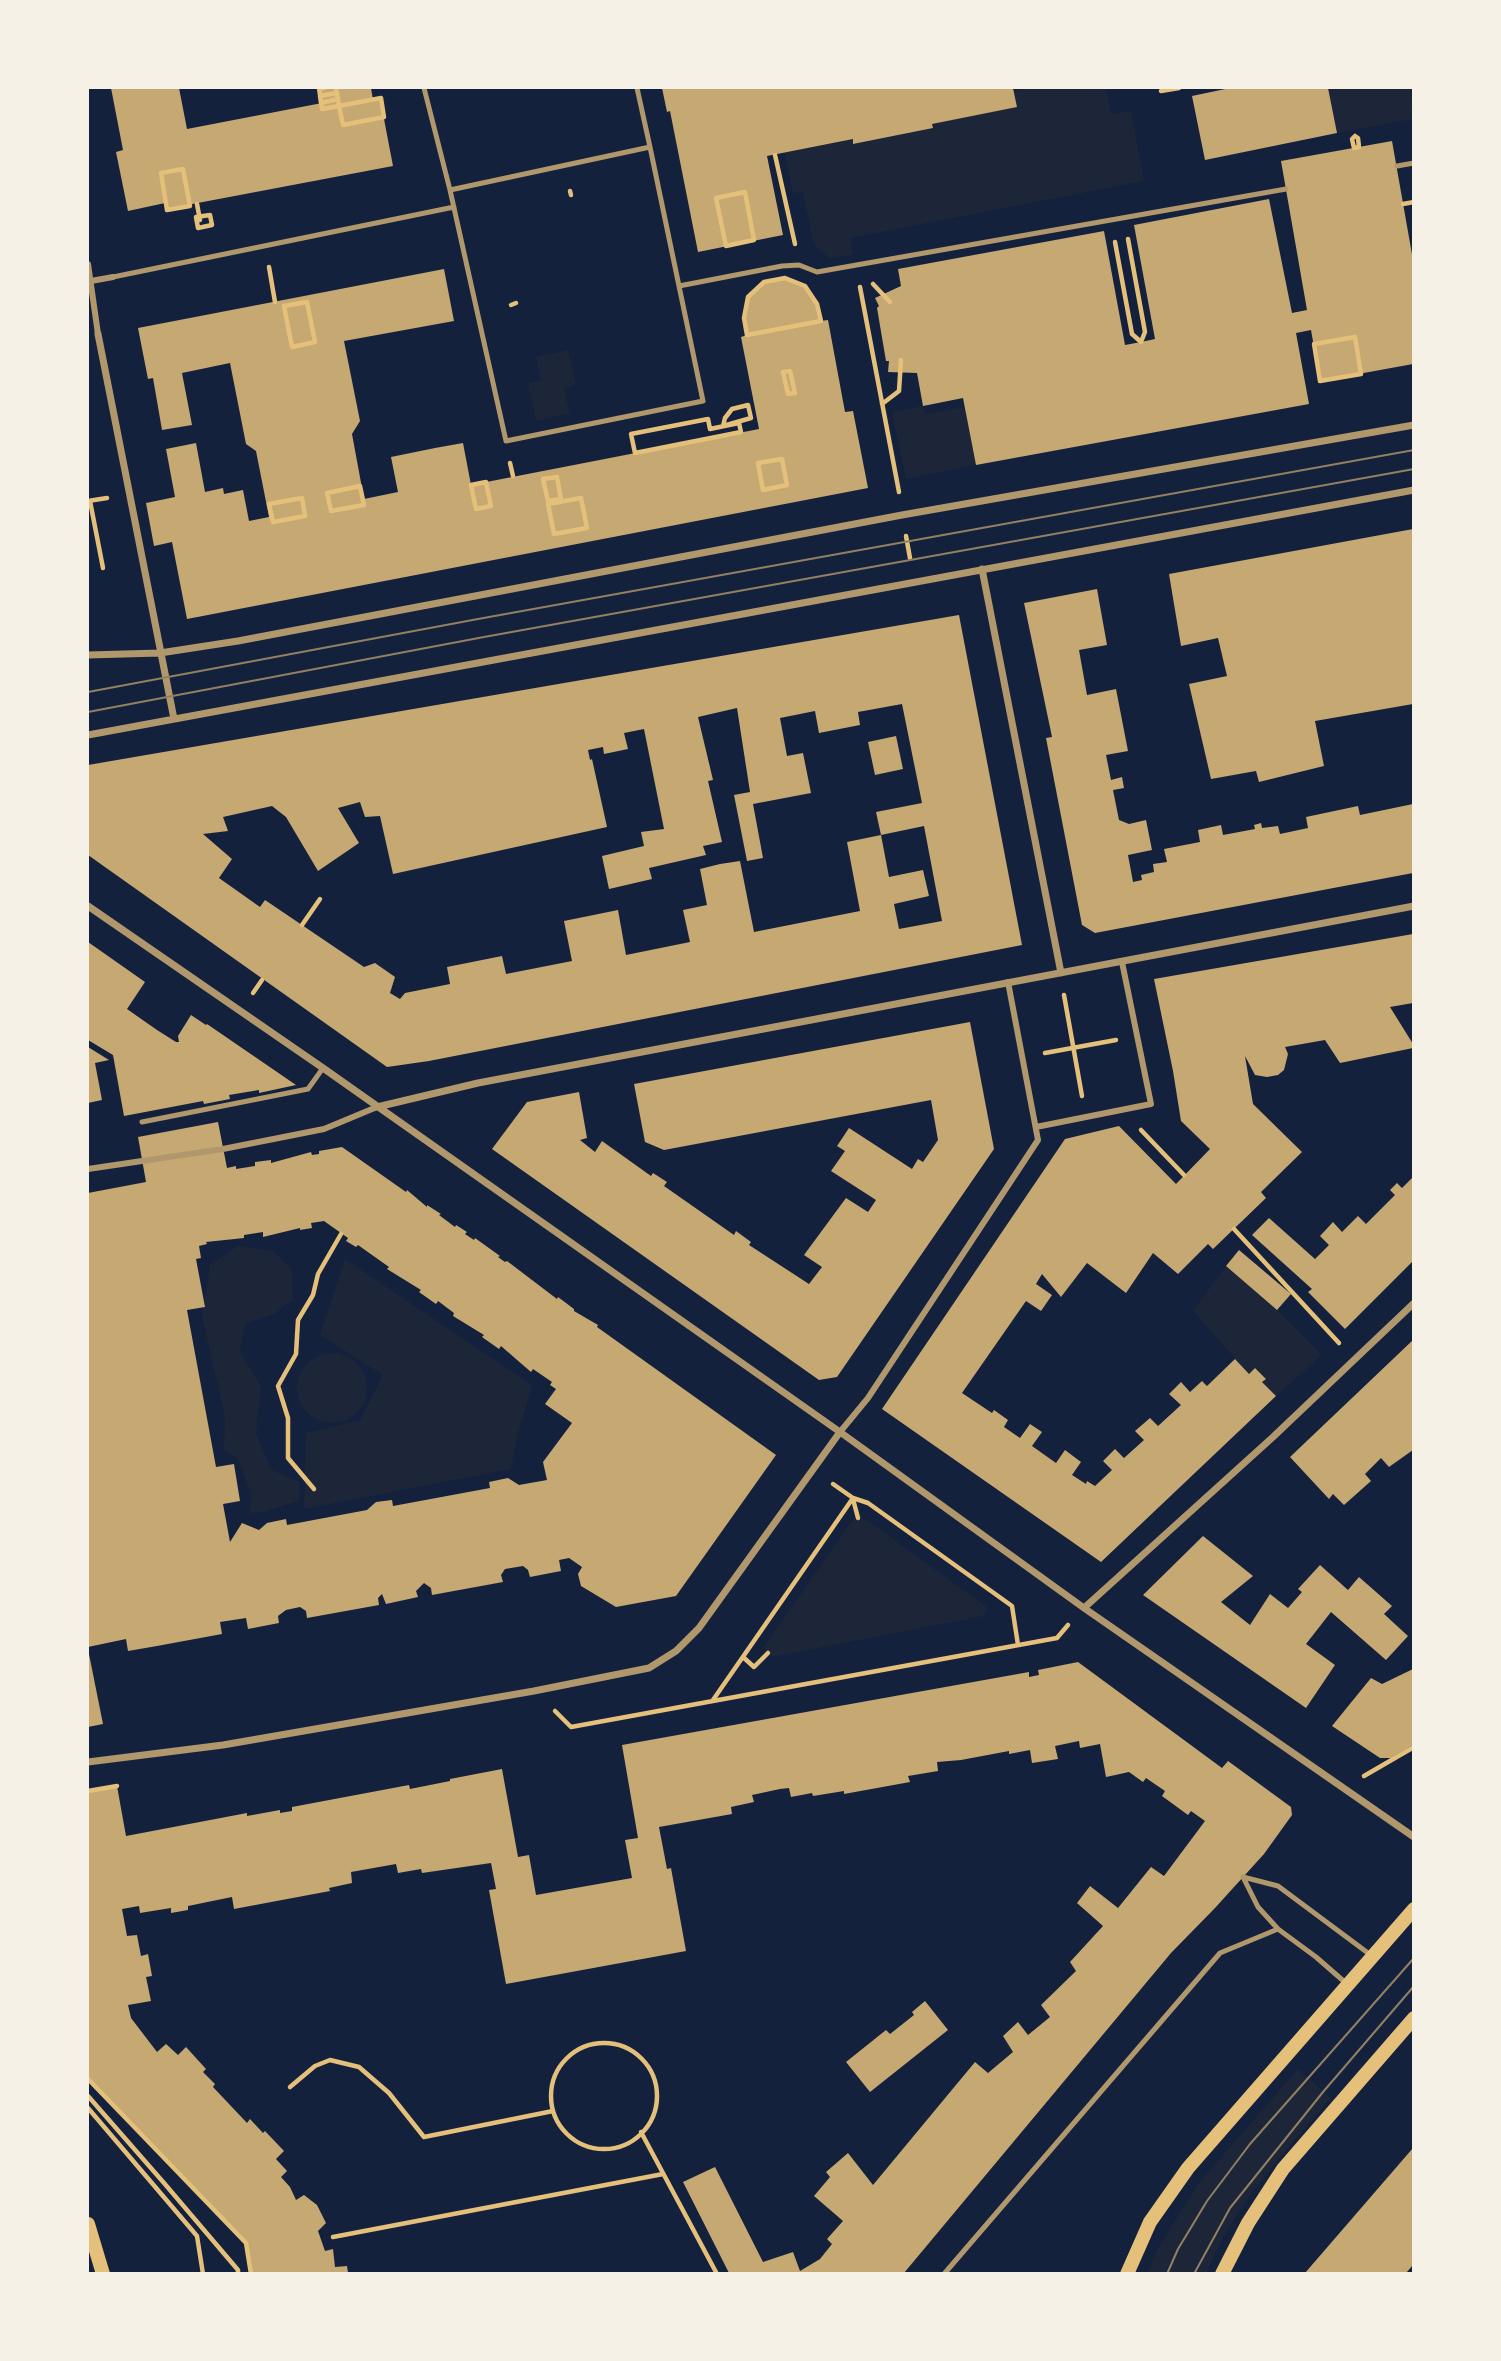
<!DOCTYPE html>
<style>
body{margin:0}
#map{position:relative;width:1501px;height:2361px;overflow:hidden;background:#14213d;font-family:"Libre Baskerville",serif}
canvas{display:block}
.frame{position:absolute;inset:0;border:89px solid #f6f1e7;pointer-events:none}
</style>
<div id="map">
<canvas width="1501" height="2361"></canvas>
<div class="frame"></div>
</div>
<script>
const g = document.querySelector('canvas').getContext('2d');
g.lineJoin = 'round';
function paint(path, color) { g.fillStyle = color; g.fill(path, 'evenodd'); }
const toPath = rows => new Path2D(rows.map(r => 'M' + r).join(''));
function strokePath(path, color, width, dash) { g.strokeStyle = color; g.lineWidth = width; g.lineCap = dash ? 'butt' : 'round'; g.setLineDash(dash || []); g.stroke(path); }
paint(toPath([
 [1031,88,1106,88,1111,114,1131,111,1144,181,850,238,853,255,830,258,817,248,813,241,803,192,793,193,785,153,853,139,854,144,932,128,932,124,1017,107,1014,91],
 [1328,88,1411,88,1413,119,1337,133],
 [568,350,576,385,564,388,570,413,536,421,528,383,541,380,536,357],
 [923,406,925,414,965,407,976,465,906,479,892,412],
 [238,1246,273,1251,292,1270,293,1300,274,1314,245,1324,240,1351,261,1387,256,1434,272,1470,299,1482,299,1501,262,1512,250,1513,251,1493,238,1459,224,1450,225,1416,202,1317,210,1265],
 [345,1259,532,1385,517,1437,511,1469,304,1509,306,1433,360,1420,383,1375,320,1335],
 [1226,1266,1277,1310,1322,1355,1276,1396,1262,1382,1265,1378,1255,1368,1249,1374,1193,1311],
 '297 1388a35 35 0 1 1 70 0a35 35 0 1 1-70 0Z',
 [858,1518,867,1520,988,1608,983,1616,772,1657,763,1648,851,1522],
 [1298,2069,1331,2098,1282,2155,1251,2194,1227,2230,1206,2273,1148,2273,1158,2248,1198,2184]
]), '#1d2539');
paint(toPath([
 [111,88,179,88,187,129,322,103,319,88,371,88,373,100,380,98,393,166,166,209,165,203,128,211,116,152,123,150],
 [662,88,1013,88,1017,107,932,124,933,128,853,144,853,139,767,156,783,235,698,252,670,111,667,112],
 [1230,88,1328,88,1337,133,1205,160,1192,96],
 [1392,141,1413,260,1413,364,1320,381,1311,330,1296,333,1309,404,976,465,963,398,923,406,917,373,888,372,889,361,886,361,877,308,879,306,875,298,901,286,898,269,1104,231,1125,345,1141,342,1155,339,1134,225,1269,199,1292,313,1307,310,1281,161],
 [444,269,454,321,344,341,360,421,352,434,364,499,398,492,391,457,435,448,463,443,471,485,759,429,741,337,747,335,744,318,748,297,764,282,785,278,805,286,817,304,821,321,828,320,845,412,853,411,868,488,187,619,172,542,154,546,146,503,175,497,166,449,196,443,205,492,223,488,224,494,243,490,249,521,269,517,256,451,246,444,230,363,182,373,192,425,162,430,153,378,148,379,138,328],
 [1413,529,1413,704,1315,721,1324,766,1259,782,1256,771,1211,779,1189,684,1227,676,1218,638,1181,646,1169,574],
 [1097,589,1107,645,1079,650,1087,695,1116,689,1128,751,1106,755,1111,780,1122,777,1124,788,1113,790,1119,820,1129,824,1146,820,1152,850,1128,855,1133,882,1142,880,1141,875,1154,872,1153,864,1167,862,1164,849,1200,842,1198,830,1221,825,1223,835,1255,829,1254,825,1261,823,1262,828,1278,826,1280,834,1308,828,1306,817,1358,806,1360,815,1413,804,1413,873,1095,933,1082,925,1046,738,1052,737,1024,603],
 [959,615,1022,945,429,1061,387,1067,88,855,88,765],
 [902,704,922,803,876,812,881,835,924,826,942,921,899,929,894,904,929,896,923,870,889,877,881,835,847,842,860,911,754,932,740,861,720,864,700,869,707,905,683,910,690,942,626,955,618,910,564,921,572,961,506,974,502,956,447,967,450,984,405,993,400,999,390,993,395,977,375,963,364,967,265,900,260,907,219,878,232,859,203,834,228,831,223,817,272,806,286,817,318,871,359,843,338,808,360,802,365,817,380,816,393,874,607,827,592,759,590,760,588,750,603,747,604,754,628,749,624,733,644,729,664,829,641,832,644,846,602,856,609,889,652,879,649,868,706,855,703,846,722,842,708,781,713,780,698,717,737,708,750,792,734,795,747,861,763,858,753,804,811,793,803,753,787,756,780,718,815,711,819,733,860,725,858,712],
 [896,736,903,769,875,775,868,742],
 [1413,934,1413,1003,1390,1007,1413,1044,1413,1048,1340,1063,1325,1040,1285,1047,1288,1054,1284,1070,1278,1075,1267,1077,1255,1075,1245,1056,1253,1104,1302,1152,1261,1192,1266,1198,1213,1249,1208,1244,1178,1274,1153,1253,1126,1293,1087,1263,1061,1297,1042,1274,1036,1284,1052,1295,1041,1311,1026,1301,962,1393,992,1413,994,1410,1008,1420,1004,1427,1020,1438,1030,1424,1042,1432,1032,1446,1056,1463,1065,1450,1081,1462,1072,1475,1086,1484,1087,1481,1095,1486,1112,1470,1103,1461,1115,1449,1124,1458,1144,1440,1135,1431,1150,1418,1158,1426,1181,1405,1169,1394,1181,1382,1190,1392,1202,1381,1207,1386,1235,1359,1249,1374,1255,1368,1266,1379,1262,1382,1276,1396,1101,1562,882,1409,1065,1139,1119,1126,1176,1184,1210,1149,1181,1121,1173,1071,1154,979],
 [88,942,145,982,127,1009,157,1030,176,1042,179,1042,178,1036,191,1015,206,1025,207,1024,296,1085,259,1093,259,1090,229,1095,230,1099,204,1104,203,1101,124,1116,113,1055,88,1040],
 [970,1022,994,1149,837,1377,819,1380,492,1149,527,1102,579,1092,587,1138,580,1140,595,1152,602,1141,651,1176,653,1173,667,1182,664,1186,734,1235,736,1231,751,1242,749,1245,809,1284,822,1267,804,1255,846,1198,868,1212,876,1200,831,1171,845,1151,837,1146,849,1128,912,1169,918,1159,923,1162,938,1140,931,1100,664,1150,645,1142,634,1084],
 [88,1047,109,1060,95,1063,102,1100,88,1103],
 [218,1122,227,1168,236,1166,236,1169,255,1166,255,1162,271,1160,271,1163,311,1152,312,1155,319,1154,319,1151,342,1147,406,1192,407,1190,427,1207,427,1205,441,1214,439,1215,455,1227,456,1225,467,1232,465,1234,474,1240,475,1238,500,1256,498,1257,505,1262,507,1261,557,1299,558,1297,574,1309,574,1311,598,1325,597,1327,776,1455,676,1596,616,1607,581,1586,578,1574,582,1567,569,1558,559,1560,561,1571,530,1577,528,1570,523,1566,505,1569,501,1575,503,1582,432,1595,431,1588,424,1583,416,1591,418,1597,386,1604,382,1594,378,1598,379,1605,307,1618,306,1611,300,1607,286,1610,278,1616,279,1623,248,1629,246,1618,220,1622,222,1634,157,1646,128,1651,126,1639,88,1647,88,1193,146,1182,138,1137],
 [324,1221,348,1238,346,1241,356,1247,358,1245,389,1267,387,1269,421,1290,419,1292,436,1304,438,1301,454,1313,453,1316,484,1335,482,1337,499,1349,501,1346,531,1372,533,1369,552,1382,550,1385,556,1389,545,1404,572,1423,543,1462,547,1480,519,1485,508,1478,489,1482,490,1488,393,1506,392,1500,376,1502,367,1510,287,1525,286,1519,267,1523,259,1530,242,1523,230,1542,223,1504,240,1501,234,1464,216,1467,187,1310,205,1307,196,1259,201,1258,199,1246,207,1244,206,1242,244,1238,244,1235,263,1232,263,1237,300,1228,300,1230,312,1228,311,1223],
 [1413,1177,1413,1261,1345,1329,1308,1292,1312,1289,1252,1235,1269,1218,1315,1259,1329,1245,1320,1236,1333,1222,1342,1232,1358,1216,1366,1224,1395,1195,1390,1190,1397,1183,1402,1188],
 [1239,1250,1291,1294,1277,1310,1226,1266],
 [1413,1340,1413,1450,1389,1467,1381,1458,1365,1474,1371,1481,1344,1505,1333,1494,1329,1499,1290,1457],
 [1203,1536,1253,1576,1221,1602,1250,1625,1270,1594,1288,1608,1302,1592,1298,1589,1320,1565,1348,1590,1359,1577,1392,1606,1384,1614,1408,1636,1386,1660,1331,1612,1306,1644,1335,1665,1306,1708,1143,1595],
 [88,1649,103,1724,88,1727],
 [1078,1662,1222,1768,1228,1761,1291,1807,1292,1815,1264,1854,1215,1908,1171,1953,904,2273,729,2273,683,2182,715,2167,763,2262,793,2252,800,2271,820,2259,832,2244,827,2239,843,2221,814,2196,830,2177,826,2172,848,2153,873,2185,975,2062,988,2073,1013,2052,1003,2036,1018,2022,1028,2035,1050,2017,1041,2005,1076,1971,1070,1962,1103,1926,1077,1903,1090,1886,1118,1908,1151,1867,1164,1876,1205,1821,1191,1811,1188,1815,1162,1796,1165,1791,1146,1778,1143,1782,1129,1772,1106,1777,1100,1744,1080,1748,1079,1741,1055,1746,1058,1759,1032,1763,1030,1750,1009,1754,1009,1751,961,1760,937,1762,938,1771,908,1776,910,1782,844,1794,844,1791,813,1796,812,1793,791,1797,789,1788,780,1789,752,1795,754,1802,731,1807,732,1814,659,1827,667,1869,671,1868,686,1951,506,1984,489,1890,496,1889,491,1863,422,1873,421,1869,398,1873,396,1864,351,1872,352,1883,329,1888,330,1891,234,1909,232,1897,188,1906,188,1910,171,1913,171,1908,140,1913,139,1906,122,1909,127,1936,137,1935,141,1956,148,1954,152,1976,146,1977,151,2001,128,2005,131,2018,157,2052,166,2044,178,2055,186,2047,206,2069,203,2072,215,2084,213,2087,247,2123,250,2119,263,2133,265,2131,284,2151,276,2159,287,2171,281,2177,290,2187,296,2200,304,2195,317,2205,326,2223,318,2231,325,2251,333,2249,335,2267,347,2266,348,2273,251,2273,246,2243,88,2079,88,1791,117,1786,126,1836,247,1813,247,1816,280,1810,280,1813,292,1811,292,1807,409,1785,410,1789,450,1781,450,1779,502,1769,518,1857,529,1855,536,1895,632,1878,625,1840,638,1838,622,1745,1029,1672,1029,1677,1039,1675,1038,1670],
 [1413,1669,1413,1745,1391,1758,1380,1758,1332,1726,1371,1678,1382,1684],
 [925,2001,948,2030,870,2092,846,2062,886,2030,890,2034,914,2015,912,2012],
 [1413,2148,1413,2265,1406,2273,1305,2273]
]), '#c6a872');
strokePath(toPath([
 [324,88,319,88,322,109,339,106,336,88],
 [1161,91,1179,88],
 [337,93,338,99,321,103,320,96,337,93],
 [381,98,384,117,343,125,339,106,381,98],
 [1355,136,1358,138,1359,147,1354,148,1352,139,1355,136],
 [775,155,795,244],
 [183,169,190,206,167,210,161,173,183,169],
 [570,191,571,195],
 [745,192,754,240,726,246,716,198,745,192],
 [197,204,200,220],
 [1403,204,1414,202],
 [210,215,212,225,198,228,196,217,210,215],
 [1115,242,1132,334,1141,342,1145,332,1128,239],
 [269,267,275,302],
 [785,278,805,286,817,304,821,321,747,335,744,318,748,297,764,282,785,278],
 [873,284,890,302],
 [860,287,899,492],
 [307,302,315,342,292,347,284,306,307,302],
 [511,305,516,303],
 [1355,337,1361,374,1320,381,1314,344,1355,337],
 [790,371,795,393,788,394,783,372,790,371],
 [882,404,899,391,901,360],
 [748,405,751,418,723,426,725,418,732,409,748,405],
 [708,419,710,429,739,423,741,432,635,453,631,434,708,419],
 [782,459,787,485,763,490,758,463,782,459],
 [510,463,513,476],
 [557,477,561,499,548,501,543,479,557,477],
 [486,482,491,506,476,509,471,485,486,482],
 [360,486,364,505,331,511,327,493,360,486],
 [302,498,305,516,273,522,269,504,302,498],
 [581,498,587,528,554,534,548,504,581,498],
 [88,501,107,498],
 [90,501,103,568],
 [906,536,910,558],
 [302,925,320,899],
 [253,993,262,980],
 [1064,995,1082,1096],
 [1045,1053,1116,1040],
 [1141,1130,1184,1175],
 [1234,1229,1339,1343],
 [314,1489,288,1458,288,1418,278,1386,296,1354,298,1320,313,1295,318,1274,341,1234],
 [853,1498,868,1503,1012,1606,1018,1645],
 [853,1499,858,1518],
 [743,1657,754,1667,768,1653],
 [713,1700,853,1498,833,1484],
 [555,1711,571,1727,1057,1638,1068,1625],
 [1364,1776,1414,1747],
 [88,1791,117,1786],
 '551 2096a53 53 0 1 1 106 0a53 53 0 1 1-106 0Z',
 [88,2079,246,2243,251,2274],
 [290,2087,315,2066,330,2060,359,2067,389,2093,424,2137,553,2111],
 [88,2096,164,2183,238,2270,238,2274],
 [88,2108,197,2236,203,2274],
 [641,2132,717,2274],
 [333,2237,663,2174]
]), '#e5c07b', 4.5);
strokePath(toPath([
 [424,88,450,190,506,441,703,401,679,286],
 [637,88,650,147],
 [1397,166,1414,163],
 [450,190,650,147,679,286,782,266,799,265,817,272,1286,189],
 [113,277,454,207],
 [142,1122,308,1089,323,1068],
 [1347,1984,1316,1957,1278,1929,1258,1907,1243,1877,1278,1886,1372,1956],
 [944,2274,1220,1953,1278,1929]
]), '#b1986c', 5);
strokePath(toPath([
 [88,264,98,334],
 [91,281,113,277],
 [1036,1127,1151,1104,1122,962],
 [88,1169,223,1149,324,1129,377,1107],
 [840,1432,868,1398,1038,1140,1008,982]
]), '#b1986c', 6);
strokePath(toPath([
 [98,334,174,719],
 [982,569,1061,973],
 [88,655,160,653,238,641,902,515,1414,425],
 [88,735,1414,490],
 [88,906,323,1068,840,1432,1084,1608,1414,1837],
 [377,1107,478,1083,1414,906],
 [1084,1608,1273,1437,1414,1303],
 [88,1762,223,1745,534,1691,649,1668,676,1651,699,1628,840,1432]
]), '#b1986c', 7);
strokePath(toPath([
 [88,2224,103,2274],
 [1127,2274,1150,2222,1188,2168,1414,1909],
 [1222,2274,1248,2223,1283,2169,1414,2018]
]), '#e5c07b', 14);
strokePath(toPath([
 [88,692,478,619,1414,450],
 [88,712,484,637,1414,469],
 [1167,2274,1178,2249,1207,2201,1250,2144,1414,1958],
 [1194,2274,1230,2208,1323,2092,1414,1986]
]), '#918062', 2);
</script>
